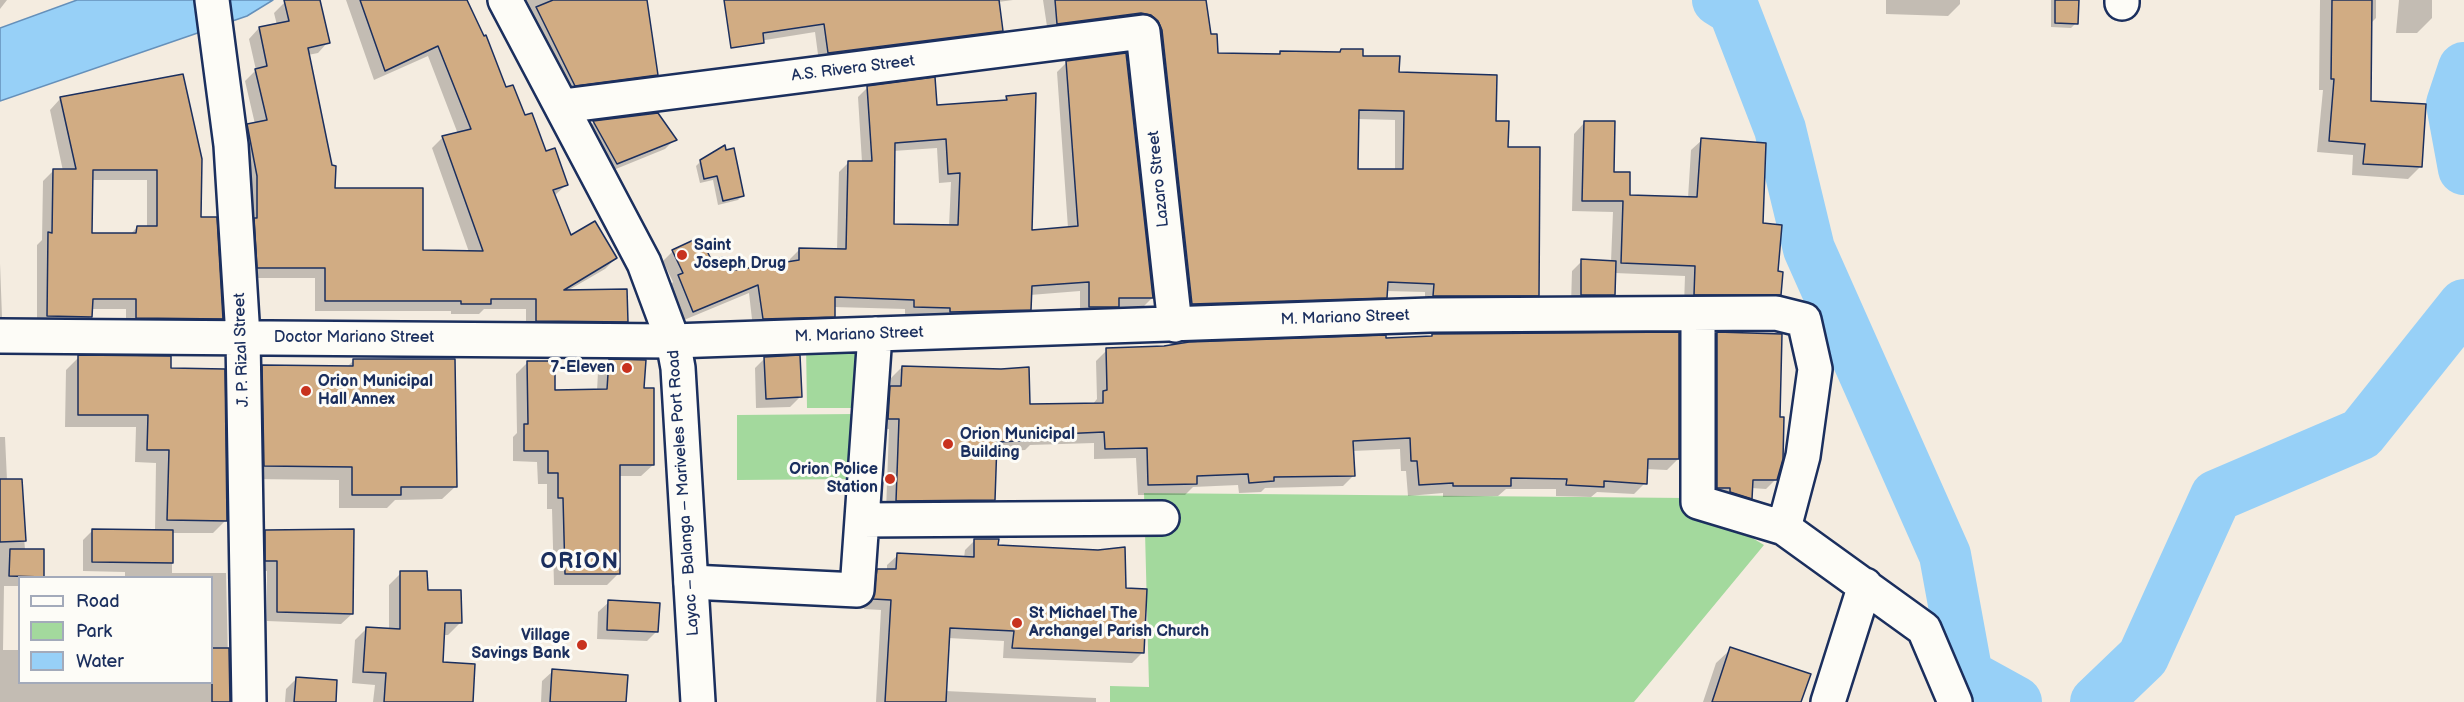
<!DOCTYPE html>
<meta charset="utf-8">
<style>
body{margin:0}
#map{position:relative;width:2464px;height:702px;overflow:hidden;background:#f4ece0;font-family:"Balsamiq Sans",sans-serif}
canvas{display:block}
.legend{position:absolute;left:18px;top:576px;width:195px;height:108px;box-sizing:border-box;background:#fdfcf7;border:2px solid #a3aaba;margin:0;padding:8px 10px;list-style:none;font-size:18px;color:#1b2f5e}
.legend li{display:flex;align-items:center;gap:12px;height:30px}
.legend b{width:30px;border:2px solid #a3aaba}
</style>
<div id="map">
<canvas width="2464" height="702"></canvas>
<ul class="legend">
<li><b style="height:8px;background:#fdfcf7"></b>Road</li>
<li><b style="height:16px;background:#a3d99d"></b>Park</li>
<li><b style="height:16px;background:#97d0f7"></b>Water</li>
</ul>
</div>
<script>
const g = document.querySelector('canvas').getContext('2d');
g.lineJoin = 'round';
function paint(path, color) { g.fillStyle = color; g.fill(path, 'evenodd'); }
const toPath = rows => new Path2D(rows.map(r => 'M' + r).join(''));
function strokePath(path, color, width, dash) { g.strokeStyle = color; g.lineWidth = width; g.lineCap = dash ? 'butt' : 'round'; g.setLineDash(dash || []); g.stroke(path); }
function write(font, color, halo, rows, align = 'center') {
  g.font = font + ' "Balsamiq Sans",sans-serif'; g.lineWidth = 6; g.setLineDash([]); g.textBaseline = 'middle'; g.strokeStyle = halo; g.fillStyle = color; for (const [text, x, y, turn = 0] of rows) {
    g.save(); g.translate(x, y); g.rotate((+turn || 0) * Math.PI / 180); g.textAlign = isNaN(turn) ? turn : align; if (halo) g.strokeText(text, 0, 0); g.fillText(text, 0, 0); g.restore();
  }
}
paint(toPath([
 [806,344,868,344,868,408,807,408],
 [855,414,856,479,737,480,737,415],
 [1144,493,1686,498,1764,545,1634,702,1110,702,1110,686,1149,687]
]), '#a3d99d');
const water = toPath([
 [77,0,273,0,247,16,0,101,0,28,77,0]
]);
paint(water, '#97d0f7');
strokePath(water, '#6590ba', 1.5);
paint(toPath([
 [0,0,7,0,0,9],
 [294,0,319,0,328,42,318,53,308,55,334,190,422,252,469,252,432,148,443,137,458,134,428,56,374,80,346,0,466,0,505,89,566,185,554,196,570,237,616,258,605,269,567,291,626,321,615,332,526,331,526,309,484,309,479,314,451,314,451,311,315,311,315,278,247,278,237,136,248,126,255,124,245,81,256,70,249,39,259,28,277,25,274,13,285,2],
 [517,0,645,0,657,74,645,86,564,96],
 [752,0,1013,0,998,2,1001,30,992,40,819,62,815,32,759,41],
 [1043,0,1177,0,1210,36,1217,54,1338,53,1341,50,1398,73,1495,123,1507,148,1537,295,1528,304,1425,305,1425,292,1386,291,1386,297,1376,306,1183,313,1153,40,1048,33],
 [1358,119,1395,120,1395,170,1356,170],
 [1886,0,1960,0,1960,4,1948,16,1886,14],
 [2051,0,2077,0,2076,23,2071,28,2051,27],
 [2320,0,2376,0,2376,18,2370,24,2369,102,2420,167,2408,179,2352,175,2353,155,2317,152,2323,90,2319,90],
 [2399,0,2432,0,2432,18,2417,33,2396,33],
 [1067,62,1152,298,1142,308,1116,308,1108,316,1080,316,1080,291,1030,295,1030,309,1020,319,905,316,905,309,833,307,833,316,824,326,753,328,749,293,684,320,670,286,673,282,663,261,673,251,711,263,728,272,790,263,790,259,800,249,837,250,839,172,849,162,862,162,858,97,867,88,935,106,1003,101,1007,97,1030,232,1068,228,1057,72],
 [937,148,939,183,951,182,949,227,892,225,893,151],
 [182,75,200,219,222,318,211,329,126,328,126,309,91,309,91,316,80,327,37,326,37,245,42,240,43,181,53,171,63,171,50,110,60,99],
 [91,180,147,180,147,227,137,227,130,235,90,234],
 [594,122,675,139,665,149,606,173,584,132],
 [1584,123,1628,196,1688,198,1691,150,1702,140,1762,225,1780,294,1769,305,1684,305,1685,276,1615,273,1614,295,1604,305,1571,305,1572,271,1582,261,1611,262,1613,212,1572,211,1574,134],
 [701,161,742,196,738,200,718,205,713,180,700,183,696,166],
 [0,263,2,317,0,318],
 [1717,334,1776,479,1766,489,1751,488,1751,498,1742,507,1708,497,1708,343],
 [1385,340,1678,459,1667,470,1646,469,1645,483,1634,494,1597,492,1591,497,1556,496,1556,489,1506,489,1498,496,1443,497,1443,493,1408,496,1406,471,1401,471,1400,449,1352,451,1354,475,1343,486,1265,488,1261,492,1239,493,1238,485,1193,487,1185,495,1138,495,1136,458,1094,459,1094,443,1030,445,1025,450,995,452,994,500,983,511,886,511,889,429,878,429,880,398,891,387,891,378,902,367,1029,406,1092,405,1097,399,1096,361,1107,350],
 [79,357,169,369,226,520,213,533,172,533,172,573,226,573,229,702,0,702,0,437,5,437,7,480,20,480,25,550,43,576,20,578,20,586,4,586,3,650,20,650,20,682,212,682,212,578,125,578,125,572,83,571,83,540,93,530,155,531,156,463,135,462,136,427,65,427,66,370],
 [765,358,800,397,790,407,756,408,755,368],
 [353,361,456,486,442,499,395,500,387,508,339,508,339,480,251,479,250,380,263,366,347,367],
 [609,361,643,390,653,465,641,476,619,476,619,573,607,585,554,585,552,509,547,509,547,484,538,484,537,462,513,461,513,437,517,433,516,374,528,362,554,392,597,391,598,372],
 [266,531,352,614,341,624,267,621,267,571,256,571,255,542],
 [975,540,1125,589,1142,653,1132,663,1003,658,1004,641,948,638,945,691,1096,698,1096,702,876,702,881,610,864,609,867,581,878,570,887,571,887,565,898,555,964,558,965,550],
 [401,573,460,623,448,635,443,635,442,663,471,702,373,702,375,685,352,683,355,640,367,628,389,630,389,585],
 [609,602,657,631,647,641,597,639,598,612],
 [1731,649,1800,702,1703,702,1716,663],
 [553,671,624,702,541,702,542,681],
 [296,679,334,702,285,702,286,689]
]), '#0003');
strokePath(toPath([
 [1718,0,1734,10,1780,129,1809,249,1945,555,1967,675,2016,702],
 [2464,68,2452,104,2464,169],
 [2096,702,2143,657,2216,496,2361,434,2464,305]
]), '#97d0f7', 52);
const building = toPath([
 [284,0,320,0,330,43,308,48,332,165,336,166,335,188,423,188,423,250,483,251,442,136,471,129,438,46,385,71,360,0,467,0,484,36,486,35,506,87,513,85,525,115,532,113,546,151,555,148,568,185,553,190,571,235,595,221,617,258,564,290,627,289,628,322,536,321,536,299,491,299,491,304,461,304,461,301,325,301,325,268,257,268,254,218,257,218,257,176,247,124,267,120,255,69,267,66,259,27,289,21,284,0],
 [553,0,647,0,658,75,575,86,536,7,553,0],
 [724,0,999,0,1003,31,828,53,824,24,763,33,764,43,731,48,724,0],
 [1055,0,1206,0,1211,34,1217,34,1218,53,1280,54,1280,51,1340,52,1341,49,1363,49,1363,56,1400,56,1399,72,1497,75,1496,121,1509,121,1508,147,1540,147,1539,296,1433,296,1434,284,1388,282,1387,298,1192,304,1162,30,1158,21,1151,15,1141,13,1057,24,1055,0],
 [1359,110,1404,111,1403,169,1358,169,1359,110],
 [2055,0,2079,0,2078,24,2055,23,2055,0],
 [2332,0,2372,0,2371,101,2426,104,2422,167,2363,164,2365,144,2329,141,2334,79,2331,79,2332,0],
 [1126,53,1153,298,1119,298,1119,307,1089,307,1089,282,1032,286,1031,310,950,312,950,308,914,307,914,300,835,297,835,317,763,319,758,285,693,312,678,275,683,273,672,250,700,237,712,261,723,257,729,271,799,260,799,248,846,249,848,161,872,161,867,86,935,77,937,105,1007,100,1006,96,1036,93,1032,230,1078,226,1066,61,1126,53],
 [946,139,948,174,960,173,958,225,894,224,895,143,946,139],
 [183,74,202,159,201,217,217,217,223,319,136,318,136,299,93,299,92,317,47,316,48,232,52,233,53,169,76,169,60,97,183,74],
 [93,170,157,170,157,226,137,226,136,233,92,233,93,170],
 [658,113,677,140,617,164,593,121,658,113],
 [1584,121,1615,121,1614,172,1630,172,1630,195,1697,197,1701,138,1766,143,1763,223,1782,225,1778,271,1783,272,1781,295,1694,295,1695,266,1621,263,1623,201,1582,201,1584,121],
 [725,145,726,150,734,148,744,196,723,201,717,176,704,179,700,160,725,145],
 [1581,259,1616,261,1615,295,1581,295,1581,259],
 [1679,332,1679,459,1648,459,1647,484,1604,481,1604,487,1566,485,1567,479,1511,478,1511,486,1453,486,1453,483,1419,485,1417,461,1411,461,1410,438,1353,441,1355,476,1274,477,1274,481,1249,483,1248,474,1197,476,1197,484,1148,485,1147,448,1105,449,1104,432,1038,435,1038,440,997,442,995,500,896,501,899,419,888,419,890,386,901,386,902,366,1001,369,1029,367,1030,404,1103,403,1103,391,1107,390,1106,348,1164,346,1189,342,1386,335,1386,338,1432,336,1432,334,1679,332],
 [1717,332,1782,334,1780,417,1784,417,1783,459,1777,480,1753,480,1752,499,1730,492,1730,488,1717,488,1717,332],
 [78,355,171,356,171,368,225,369,227,521,167,520,169,450,147,450,148,415,78,415,78,355],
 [800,355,802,397,766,399,764,357,800,355],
 [353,359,455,359,457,487,401,487,401,495,352,495,352,467,264,466,262,365,353,366,353,359],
 [609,359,646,360,644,388,654,388,654,465,620,465,620,574,565,574,563,498,558,498,558,473,548,473,548,451,524,451,524,424,528,424,527,361,555,361,555,390,607,389,609,359],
 [0,479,22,479,26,541,0,542,0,479],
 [92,529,173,530,173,563,92,562,92,529],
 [354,529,353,614,277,612,277,561,265,561,265,530,354,529],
 [974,539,999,539,998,545,1098,550,1125,547,1126,588,1147,589,1144,653,1012,648,1014,631,950,628,946,702,885,702,891,600,873,599,877,569,896,569,897,553,974,557,974,539],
 [10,549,44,549,44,577,9,576,10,549],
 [400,571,427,571,428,590,461,590,462,623,445,623,443,662,475,664,473,702,384,702,386,673,363,672,366,627,400,629,400,571],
 [608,600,660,603,658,632,607,630,608,600],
 [1730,647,1811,674,1801,702,1712,702,1730,647],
 [212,648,229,648,230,702,212,702,212,648],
 [552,669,628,675,626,702,550,702,552,669],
 [296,677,337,680,336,702,294,702,296,677]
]);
paint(building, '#d1ac83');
strokePath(building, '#1b2f5e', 1.5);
const minor = toPath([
 [212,0,231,145,243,337,249,702],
 [2122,0,2122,3],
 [563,106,1143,32,1175,325],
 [1698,314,1698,502,1784,528,1924,629,1955,702],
 [0,336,673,341,1430,315,1776,313,1804,320,1815,369,1803,456,1784,528],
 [862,520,1162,518],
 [691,582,857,590,875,334],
 [1828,702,1865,585]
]);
const major = toPath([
 [505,0,644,263,673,341,678,368,698,702]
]);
strokePath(minor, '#1b2f5e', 38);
strokePath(major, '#1b2f5e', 38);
strokePath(minor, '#fdfcf7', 33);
strokePath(major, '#fdfcf7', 33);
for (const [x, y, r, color] of [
 [682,255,6,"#c8321e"],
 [627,368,6,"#c8321e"],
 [306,391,6,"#c8321e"],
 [948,444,6,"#c8321e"],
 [890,479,6,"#c8321e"],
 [1017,623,6,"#c8321e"],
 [582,645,6,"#c8321e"]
]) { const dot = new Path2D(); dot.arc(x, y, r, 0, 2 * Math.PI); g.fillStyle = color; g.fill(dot); strokePath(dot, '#fdfcf7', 2); }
write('16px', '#1b2f5e', '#fdfcf7', [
 ["A.S. Rivera Street",853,69,-7],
 ["Lazaro Street",1159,179,-96],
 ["M. Mariano Street",1345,318,-2],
 ["M. Mariano Street",859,335,-2],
 ["Doctor Mariano Street",354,338],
 ["J. P. Rizal Street",242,350,-92],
 ["Layac – Balanga – Mariveles Port Road",684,493,-94]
]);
write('bold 16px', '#1b2f5e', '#fdfcf7', [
 ["Saint",694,246],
 ["Joseph Drug",694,264],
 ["7-Eleven",615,368,"right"],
 ["Orion Municipal",318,382],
 ["Hall Annex",318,400],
 ["Orion Municipal",960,435],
 ["Building",960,453],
 ["Orion Police",878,470,"right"],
 ["Station",878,488,"right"],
 ["St Michael The",1029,614],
 ["Archangel Parish Church",1029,632],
 ["Village",570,636,"right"],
 ["Savings Bank",570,654,"right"]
], 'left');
g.letterSpacing = '1.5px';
write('bold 22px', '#1b2f5e', '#fdfcf7', [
 ["ORION",580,562]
]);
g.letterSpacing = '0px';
</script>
